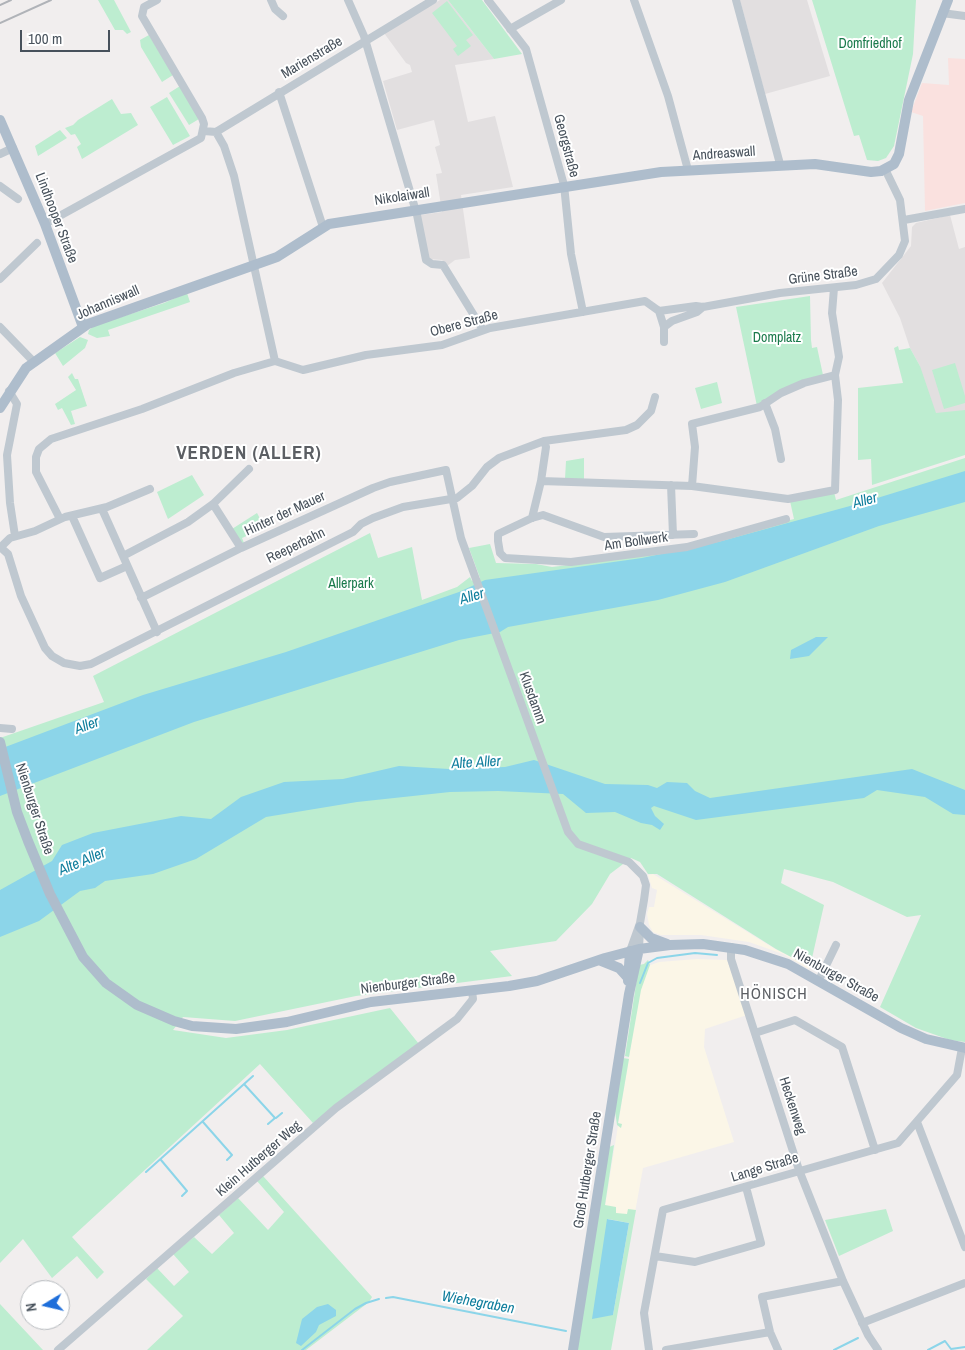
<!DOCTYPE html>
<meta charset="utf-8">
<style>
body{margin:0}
#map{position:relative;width:965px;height:1350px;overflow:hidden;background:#f1eeee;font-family:"Archivo Narrow",sans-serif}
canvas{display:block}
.north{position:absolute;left:20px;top:1280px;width:50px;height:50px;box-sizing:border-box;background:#fff;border:1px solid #b5b9bd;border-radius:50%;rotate:261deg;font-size:14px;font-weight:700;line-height:20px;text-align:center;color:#47515b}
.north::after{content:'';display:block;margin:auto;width:18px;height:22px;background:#1e6eda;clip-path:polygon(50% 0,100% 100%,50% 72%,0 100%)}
.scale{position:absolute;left:20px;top:30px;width:90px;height:22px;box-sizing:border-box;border:2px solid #47515b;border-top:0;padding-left:6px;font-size:15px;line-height:18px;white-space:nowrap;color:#47515b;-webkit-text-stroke:4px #fff;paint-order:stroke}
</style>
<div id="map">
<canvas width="965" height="1350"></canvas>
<div class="north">N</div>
<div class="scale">100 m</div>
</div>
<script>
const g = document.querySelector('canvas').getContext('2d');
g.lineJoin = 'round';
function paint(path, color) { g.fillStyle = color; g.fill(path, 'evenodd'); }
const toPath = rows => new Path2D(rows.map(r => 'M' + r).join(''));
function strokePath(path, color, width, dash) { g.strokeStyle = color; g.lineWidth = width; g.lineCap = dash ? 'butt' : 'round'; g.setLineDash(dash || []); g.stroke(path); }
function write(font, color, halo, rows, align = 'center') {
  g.font = font + ' "Archivo Narrow",sans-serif'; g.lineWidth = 4; g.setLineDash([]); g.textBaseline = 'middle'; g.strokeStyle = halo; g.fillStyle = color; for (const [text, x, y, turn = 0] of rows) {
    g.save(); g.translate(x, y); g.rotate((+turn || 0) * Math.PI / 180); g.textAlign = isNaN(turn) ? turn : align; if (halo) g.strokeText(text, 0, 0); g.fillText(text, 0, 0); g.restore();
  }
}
paint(toPath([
 [653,874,775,949,810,967,809,969,783,954,749,942,701,935,661,935,653,932,649,925,647,914,649,907,654,907,657,890,652,888,648,875],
 [697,959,727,960,747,1015,705,1029,704,1047,734,1142,643,1168,634,1218,604,1213,640,988,648,966,659,962]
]), '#fbf6e7');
paint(toPath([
 [440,0,448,0,494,59,455,65,468,122,495,116,513,187,461,195,470,258,455,260,447,266,442,260,429,259,420,215,442,212,436,174,442,173,435,147,440,145,434,120,397,130,383,81,412,72,410,65,406,63,384,33],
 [740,0,807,0,830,76,765,94],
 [950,215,959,249,965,247,965,452,920,436,920,366,910,348,900,318,882,283,911,246,912,227,916,223]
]), '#e2dfe0');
paint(toPath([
 [948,58,965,59,965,203,925,211,923,116,911,112,922,83,949,85]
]), '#fae1df');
paint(toPath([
 [98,0,114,0,131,32,127,34,123,30,115,30],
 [448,0,482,0,522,54,494,59],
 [812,0,916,0,913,54,894,146,886,158,878,161,867,160,859,135,854,136],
 [447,1,473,35,466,40,471,46,458,56,453,49,457,46,432,13],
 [149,35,173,75,162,82,141,47,140,40],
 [180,86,199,119,189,125,169,93],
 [167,97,190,136,173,145,150,107],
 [112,99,121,114,131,113,138,125,82,159,77,147,81,144,75,134,71,135,65,128,73,125,78,120],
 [60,130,67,138,38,156,35,146],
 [187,293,190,302,108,330,110,336,97,338,88,334,89,330,94,326,164,303],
 [810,296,811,340,812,348,817,347,823,375,757,406,736,307],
 [80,337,88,340,85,348,63,366,55,353],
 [898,346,899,350,910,348,920,366,936,413,965,410,965,455,872,485,871,459,858,460,858,388,903,383,894,348],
 [955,363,965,396,965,403,944,409,932,370],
 [72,373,75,379,78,379,87,406,71,411,75,424,71,425,62,408,58,410,55,404,76,390,68,377],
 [717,382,722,403,701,409,695,388],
 [584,458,584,479,565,479,566,461],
 [965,458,965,1042,950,1040,916,1028,880,1007,921,915,907,917,833,882,784,869,781,883,824,905,810,967,776,949,657,874,648,874,640,862,631,858,610,874,592,904,556,941,490,951,512,976,356,996,235,1021,183,1017,173,1030,226,1038,287,1030,390,1008,419,1044,313,1123,260,1064,72,1237,104,1272,97,1279,77,1256,52,1278,23,1239,0,1263,0,738,104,702,93,676,370,533,378,558,412,547,422,600,457,587,470,577,472,581,480,578,469,548,490,544,496,563,536,564,552,567,651,555,794,519,790,501,834,492,836,500],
 [192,475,204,495,168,519,157,492],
 [257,513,265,528,242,538,244,543,241,545,232,529],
 [648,960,650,965,641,990,629,1057,625,1056,639,965,644,964],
 [623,1058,629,1059,618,1123,622,1124,621,1128,617,1125,615,1111],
 [614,1145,605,1205,616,1207,616,1213,627,1214,628,1209,636,1210,611,1350,575,1350,609,1147],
 [608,1219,629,1223,613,1315],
 [263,1176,372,1297,369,1302,306,1350,147,1350,183,1316,146,1279,157,1268,174,1286,189,1272,173,1254,194,1237,212,1254,234,1233,219,1215,238,1198,268,1230,284,1212,257,1181],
 [886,1209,893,1231,839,1256,825,1220],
 [0,1304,43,1350,0,1350]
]), '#bdedd0');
paint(toPath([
 [965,471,965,502,879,526,725,582,658,600,508,627,500,632,459,640,194,722,0,796,0,749,143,695,286,652,459,592,485,580,642,558,718,542,861,503],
 [816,637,828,637,809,656,790,659,791,650],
 [534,760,605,784,648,785,657,788,667,782,687,783,695,791,710,798,912,769,965,790,965,815,953,814,925,797,877,790,864,798,696,820,654,806,651,808,655,816,664,824,660,830,652,825,641,823,615,812,586,813,563,794,498,791,450,792,357,802,266,817,196,859,153,874,105,881,95,888,80,891,39,921,0,937,0,890,52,861,62,845,93,833,181,816,211,819,241,797,284,782,343,779,399,766,449,769,505,767],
 [607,1219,629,1223,613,1315,592,1319],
 [328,1304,336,1310,336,1316,319,1325,316,1332,301,1346,296,1343,302,1319,317,1307]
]), '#8cd5e9');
strokePath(toPath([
 [640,983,648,963,657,958,695,953,717,955],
 [244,1084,275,1118,268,1124],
 [276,1118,282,1113],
 [203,1122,232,1155,227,1160],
 [161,1160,187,1191,182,1196],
 [146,1172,253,1076],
 [386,1298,393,1297,566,1331],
 [302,1350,355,1309,366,1303,379,1299],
 [834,1350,858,1338],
 [928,1350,945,1341,951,1349,965,1347]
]), '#8cd5e9', 2);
strokePath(toPath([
 [271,0,275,9,283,16],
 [348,0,364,36,417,215,426,260,432,264,443,265,483,330],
 [488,0,526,49,564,185,571,254,583,312],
 [634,0,668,96,688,170],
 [736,0,780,164],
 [942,13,965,16],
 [510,29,561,0],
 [279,92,323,227],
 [204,131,216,132,433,0],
 [216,132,224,146,234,176,275,361],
 [0,154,13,148],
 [0,186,18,199],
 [904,220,965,209],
 [45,224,201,138,204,124,202,118,142,16,144,7,157,0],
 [0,279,37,243],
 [659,311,696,306,703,307,780,293,856,285,876,279,899,255,905,241,900,200,885,169],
 [0,327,33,361],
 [664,327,672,321,697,312,703,307],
 [275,361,303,370,366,355,442,345,490,328,645,301,659,311,664,327,664,342],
 [9,391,17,404,7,455,10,503,15,536],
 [765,403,775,429,781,459],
 [541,481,692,486,788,499,835,490,838,400,835,375,839,357,832,313,834,288],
 [671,485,673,535],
 [692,486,695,447,692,424,760,407,781,393,804,383,835,375],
 [213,504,241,548],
 [102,509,157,632],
 [72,516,100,578,127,566],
 [532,518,541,481,546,447,544,441],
 [60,519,36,472,36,457,39,449,51,439,142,409,234,373,275,361],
 [694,534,604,537,543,515,532,518,498,534,498,541,500,553,505,558,571,562,687,547,786,519],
 [0,547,8,554,21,596,45,648,52,656,64,663,80,666,91,664,353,532,361,524,373,518,403,507,457,498,472,486,487,467,499,458,544,441,626,430,637,425,651,411,655,397],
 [0,548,10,538,35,531,65,517,107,507,150,489],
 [123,556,188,522,213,504,249,469],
 [141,598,241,548,373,488,390,482,446,470,461,538,568,832,578,844,629,862,643,876,646,885,644,900,640,923,630,951],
 [0,728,12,729],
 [731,947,731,959,799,1170,843,1281,868,1335,878,1350],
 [639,949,640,928],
 [819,980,836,945],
 [755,1033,795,1020,842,1047,875,1150],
 [917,1122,965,1247],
 [655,1256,695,1262,761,1243,746,1187],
 [862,1323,965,1283],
 [58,1350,336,1108,457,1019,473,999,472,991],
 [649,1350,644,1313,663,1210,898,1143,957,1075,962,1048],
 [666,1350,770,1332],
 [778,1350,770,1332,762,1297,843,1281]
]), '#bfc8d0', 8);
strokePath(toPath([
 [0,120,45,224,83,327],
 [0,408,26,368,88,324,277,257,329,224,661,172,815,164,871,172,881,171,894,164,899,154,909,100,948,0],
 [0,742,17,812,28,841,50,894,83,957,106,983,137,1005,174,1021,192,1026,236,1029,287,1022,371,1002,509,986,537,981,605,958,639,949,670,945,703,944,745,950,788,964,901,1028,926,1039,965,1048],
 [640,927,651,938,667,944],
 [599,960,619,968,628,978],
 [628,981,630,951],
 [573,1350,629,994,639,949]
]), '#aebdcc', 10);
strokePath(toPath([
 [0,5,11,0],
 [0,23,51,0]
]), '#b0b3b8', 2);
write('14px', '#1a7a4b', '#fff', [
 ["Domfriedhof",870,44],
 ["Domplatz",777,338],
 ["Allerpark",351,584]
]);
write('14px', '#47515b', '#fff', [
 ["Marienstraße",312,58,-31],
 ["Georgstraße",566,146,75],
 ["Andreaswall",724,154,-4],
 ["Nikolaiwall",402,197,-9],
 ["Lindhooper Straße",56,218,69],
 ["Grüne Straße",823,276,-7],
 ["Johanniswall",108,303,-23],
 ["Obere Straße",464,324,-15],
 ["Hinter der Mauer",285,514,-25],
 ["Am Bollwerk",636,542,-8],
 ["Reeperbahn",296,546,-26],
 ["Klusdamm",532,698,70],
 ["Nienburger Straße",34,809,72],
 ["Nienburger Straße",836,976,29],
 ["Nienburger Straße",408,984,-7],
 ["Heckenweg",792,1106,72],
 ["Klein Hutberger Weg",259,1159,-41],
 ["Lange Straße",765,1168,-17],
 ["Groß Hutberger Straße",588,1170,-81]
]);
write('italic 15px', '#107e9d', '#fff', [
 ["Aller",865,501,-15],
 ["Aller",472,597,-16],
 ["Aller",87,726,-20],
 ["Alte Aller",476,763,-3],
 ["Alte Aller",82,862,-23],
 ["Wiehegraben",478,1303,10]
]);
g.letterSpacing = '1px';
write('16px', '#5b5e63', '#fff', [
 ["HÖNISCH",774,995]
]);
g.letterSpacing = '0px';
g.letterSpacing = '1px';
write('bold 19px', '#5b5e63', '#fff', [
 ["VERDEN (ALLER)",249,454]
]);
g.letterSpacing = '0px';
</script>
